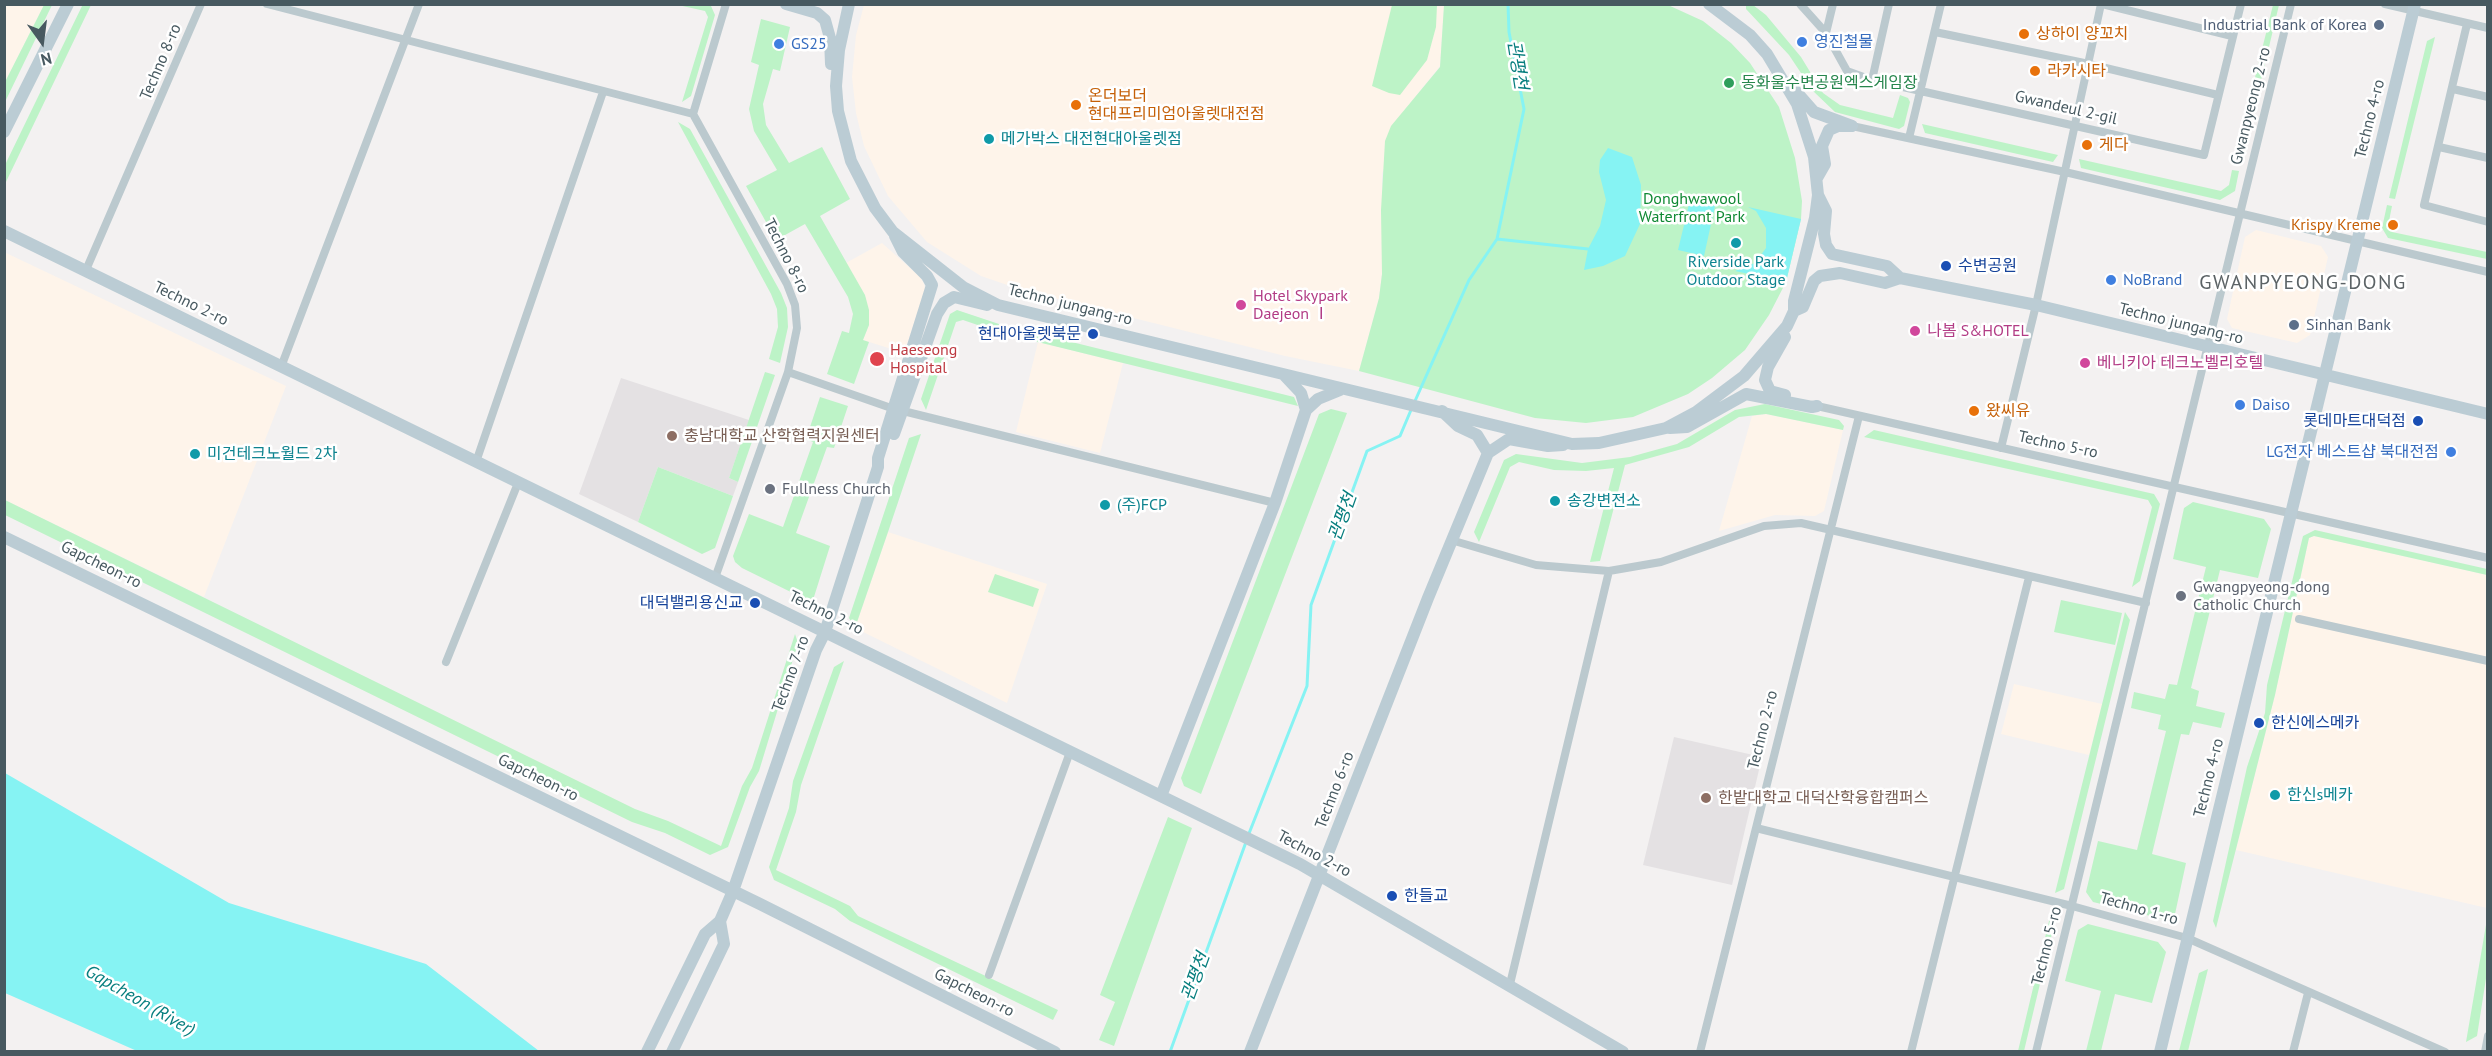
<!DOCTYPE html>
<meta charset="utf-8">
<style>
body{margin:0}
#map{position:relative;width:2492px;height:1056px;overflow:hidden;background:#f3f1f1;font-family:"PT Sans",sans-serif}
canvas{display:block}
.frame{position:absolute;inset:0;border:6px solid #475960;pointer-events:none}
.north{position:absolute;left:12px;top:12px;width:60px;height:60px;-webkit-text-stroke:4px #fff;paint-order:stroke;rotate:166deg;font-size:16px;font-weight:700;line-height:24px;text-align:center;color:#475960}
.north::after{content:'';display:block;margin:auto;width:21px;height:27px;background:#475960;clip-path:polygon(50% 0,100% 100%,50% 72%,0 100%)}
</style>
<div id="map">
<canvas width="2492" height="1056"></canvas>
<div class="frame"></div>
<div class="north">N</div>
</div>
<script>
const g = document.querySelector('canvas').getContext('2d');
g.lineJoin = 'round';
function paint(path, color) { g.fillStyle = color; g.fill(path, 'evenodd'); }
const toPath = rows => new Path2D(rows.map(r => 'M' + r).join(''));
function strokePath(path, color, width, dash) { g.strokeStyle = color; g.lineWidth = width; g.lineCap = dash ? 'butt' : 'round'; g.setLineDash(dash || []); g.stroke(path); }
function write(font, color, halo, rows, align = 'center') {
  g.font = font + ' "PT Sans","Noto Sans KR",sans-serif'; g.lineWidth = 5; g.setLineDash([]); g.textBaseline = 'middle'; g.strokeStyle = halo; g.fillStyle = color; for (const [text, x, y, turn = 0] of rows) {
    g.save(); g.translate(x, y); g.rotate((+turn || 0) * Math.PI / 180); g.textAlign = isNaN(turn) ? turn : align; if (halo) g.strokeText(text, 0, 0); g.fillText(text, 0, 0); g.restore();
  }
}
paint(toPath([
 [5,5,44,5,5,82],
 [864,5,1444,5,1440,66,1403,112,1382,174,1382,274,1379,298,1359,371,1285,356,1022,290,981,276,927,242,888,196,864,146,856,113,852,77,856,35],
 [2256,230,2321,246,2328,257,2310,335,2297,343,2232,328,2227,319,2245,237],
 [882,243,920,277,924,284,925,290,904,353,863,340,869,325,865,295,846,263],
 [4,252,286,386,204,597,5,500],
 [1038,342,1123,363,1100,453,1016,432],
 [1766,414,1843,430,1824,511,1815,516,1775,515,1719,531,1752,416],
 [888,532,1047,584,1007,703,855,628],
 [2314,536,2487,575,2487,908,2236,850,2275,695,2309,538],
 [2014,684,2102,704,2089,755,2001,734]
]), '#fef4ea');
paint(toPath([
 [621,378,749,420,729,478,738,482,733,496,658,467,638,522,579,494],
 [1674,737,1762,757,1732,885,1643,865]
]), '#e4e1e3');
paint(toPath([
 [83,4,91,5,5,184,5,165],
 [44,5,52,5,5,102,5,82],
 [678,5,711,6,715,15,691,96,682,102,708,17,705,11],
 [1392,5,1437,5,1436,27,1427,60,1400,95,1389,93,1372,86],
 [1444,5,1668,5,1703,21,1731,43,1750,63,1779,107,1795,158,1802,201,1801,219,1786,282,1769,315,1745,350,1712,378,1688,394,1633,417,1586,423,1535,418,1359,371,1379,298,1382,274,1381,210,1385,141,1391,126,1440,67],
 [1746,5,1753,5,1766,15,1801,57,1823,93,1840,105,1893,118,1900,95,1908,98,1910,102,1904,126,1899,129,1835,112,1813,91,1789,55,1746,9],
 [2273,5,2279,5,2241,164,2234,162],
 [761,19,790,27,780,71,773,69,763,104,766,125,789,163,822,147,850,199,820,216,865,295,869,310,869,325,863,340,869,342,854,384,827,374,842,331,849,333,850,328,853,314,848,297,805,224,776,240,746,186,777,170,754,131,749,109,759,65,751,62],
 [2435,37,2395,199,2389,198,2427,41],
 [678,122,690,129,781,293,787,308,788,327,780,363,769,359,778,327,777,309,771,294],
 [1922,124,2058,155,2053,162,1925,133],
 [2079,159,2221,191,2229,185,2232,170,2239,171,2235,191,2220,200,2081,168],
 [2387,205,2392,206,2388,226,2392,232,2487,252,2487,259,2388,238,2382,228],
 [957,310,999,324,1294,397,1298,406,1001,333,963,320,956,322,926,410,921,399,950,314],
 [765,372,775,375,738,482,729,478],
 [820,397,848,406,834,448,827,447,796,533,830,546,813,600,803,598,742,568,735,562,733,556,749,514,783,527,813,442,806,439],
 [1765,404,1839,420,1844,426,1843,430,1766,414,1739,417,1689,447,1625,465,1600,561,1590,562,1614,468,1586,471,1554,470,1519,462,1510,467,1479,542,1474,532,1504,460,1516,454,1582,463,1630,457,1677,444,1735,410],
 [1331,409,1347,413,1201,794,1184,786,1181,778,1319,414],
 [1874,430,2154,494,2160,504,2140,581,2132,587,2152,507,2148,500,1864,437],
 [921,434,888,532,855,628,849,618,909,438],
 [658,467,733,496,715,548,702,554,638,522],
 [5,500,635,809,668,821,721,846,742,786,752,768,795,634,798,643,759,771,750,787,728,847,710,855,665,833,632,822,5,515],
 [2193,502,2264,519,2271,529,2258,578,2220,570,2191,688,2199,691,2196,706,2225,713,2221,728,2193,722,2189,735,2181,734,2152,854,2186,863,2175,914,2167,920,2093,902,2086,892,2098,841,2137,850,2166,731,2158,729,2161,715,2131,708,2134,692,2165,699,2169,684,2177,685,2206,567,2173,559,2184,508],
 [2315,530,2487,569,2487,575,2314,536,2309,538,2275,695,2216,928,2213,921,2247,767,2265,713,2267,685,2303,536],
 [995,574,1039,589,1033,607,988,592],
 [2061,600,2122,613,2115,645,2054,632],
 [2125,612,2130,620,2064,889,2055,893],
 [844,661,801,785,796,812,776,870,850,906,858,916,1058,1010,1053,1020,850,921,835,909,774,880,769,867,789,808,793,781,834,667],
 [1168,817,1192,828,1114,1046,1099,1040,1115,1002,1100,995],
 [2050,917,2054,925,2024,1051,2018,1051],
 [2487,919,2487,972,2477,1036,2466,1042],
 [2088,924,2158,942,2166,952,2152,1003,2115,994,2101,1051,2086,1051,2101,991,2065,981,2078,930],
 [2208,969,2188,1051,2179,1051,2199,973]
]), '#bdf3c7');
paint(toPath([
 [1608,148,1632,157,1641,185,1640,224,1625,256,1603,266,1584,270,1588,249,1600,226,1606,200,1599,172,1600,160],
 [1690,200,1715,206,1704,256,1678,250],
 [1748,207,1801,219,1786,282,1735,271,1755,263,1766,248,1766,228,1756,211],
 [5,773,229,903,426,964,539,1051,137,1051,5,993]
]), '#86f3f3');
strokePath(toPath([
 [1497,239,1588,249],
 [1415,401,1469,280,1497,239,1524,109,1509,32,1508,4],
 [1248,836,1307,686,1311,605,1367,451,1400,436,1411,410],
 [1170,1052,1246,842]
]), '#86f3f3', 3);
strokePath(toPath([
 [267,4,693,114,787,284,795,305,797,328,788,372,715,578],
 [1800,4,1826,33,1847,71,1872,80,2204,155,2241,4],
 [2102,4,2232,36],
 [2385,4,2488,28],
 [2467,24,2424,205,2488,222],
 [1935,32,2089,64,2218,95],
 [1826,33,1833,4],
 [1872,80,1889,4],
 [2453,89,2488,97],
 [693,114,726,4],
 [1852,126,2065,172,2488,272],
 [1909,138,1941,4],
 [2439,147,2488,158],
 [86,270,201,4],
 [281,367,419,4],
 [788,372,894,409],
 [1817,406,2488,558],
 [903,411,1275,503],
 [2001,448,2036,305,2101,4],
 [476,462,603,92],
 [1451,540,1536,565,1609,571,1661,562,1764,526,1801,523,2146,603],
 [2299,619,2488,661],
 [446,662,518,483],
 [1756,828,2072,906,2187,938,2445,1052],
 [989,975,1070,752],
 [1510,984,1609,571],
 [1700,1052,1859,416],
 [1911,1052,2029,577],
 [2036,1052,2291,4],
 [2293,1052,2308,993],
 [2485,1052,2488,1036]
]), '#bbc9ce', 8);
strokePath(toPath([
 [786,4,817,13,825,20,830,38,831,64],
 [849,4,839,50,836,86,838,111,851,161,875,208,893,232,963,287,998,305,1572,444,1599,443,1666,428,1696,412,1744,376,1787,326,1794,311,1794,301,1815,218,1818,195,1814,157,1797,104,1767,54,1750,35,1709,4],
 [1792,87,1814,112,1852,126],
 [4,132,68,4],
 [1817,178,1825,164,1822,146,1829,130,1838,126,1850,126],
 [1818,195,1826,211,1824,234,1826,245,1832,254,1887,266,1900,278],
 [4,231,1300,864,1623,1052],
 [1794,311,1803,307,1814,281,1820,276,1840,273,1885,283,1900,278,2036,305,2488,414],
 [1785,337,1768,367,1765,380,1770,391,1785,395],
 [1285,376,1301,393,1306,410],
 [1442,411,1458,426,1477,435,1488,453],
 [1670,428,1687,427,1746,394,1812,407,1817,406],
 [894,434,937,314,944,303,954,297,987,305],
 [1488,453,1509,439,1548,446,1563,445],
 [4,537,760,904,1055,1052],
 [1161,796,1275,503,1306,410,1318,399,1340,390],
 [647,1052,705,934,720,921,733,891,816,650,825,632,878,467,878,458,932,285,927,276,903,252,895,236],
 [672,1052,724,944,720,921],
 [1250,1052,1428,598,1488,453],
 [2160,1052,2415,4]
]), '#bbccd4', 12);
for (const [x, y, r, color] of [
 [2379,25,6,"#5c6f8a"],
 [2024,34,6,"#e8710a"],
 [1802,42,6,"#3f7fe0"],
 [779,44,6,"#3f7fe0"],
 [2035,71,6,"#e8710a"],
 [1729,83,6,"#2e9e5b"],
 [1076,105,6,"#e8710a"],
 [989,139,6,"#0f9aa8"],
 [2087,145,6,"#e8710a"],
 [2393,225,6,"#e8710a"],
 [1736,243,6,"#0f9aa8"],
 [1946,266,6,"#1a4fb4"],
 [2111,280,6,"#3f7fe0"],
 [1241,305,6,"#d1479c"],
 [2294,325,6,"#5c6f8a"],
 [1915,331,6,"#d1479c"],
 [1093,334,6,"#1a4fb4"],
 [877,359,8,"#e0444e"],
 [2085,363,6,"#d1479c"],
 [2240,405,6,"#3f7fe0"],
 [1974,411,6,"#e8710a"],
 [2418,421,6,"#1a4fb4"],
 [672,436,6,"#8d6e63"],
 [2451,452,6,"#3f7fe0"],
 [195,454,6,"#0f9aa8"],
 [770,489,6,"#6b7280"],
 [1555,501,6,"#0f9aa8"],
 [1105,505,6,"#0f9aa8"],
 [2181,596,6,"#6b7280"],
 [755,603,6,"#1a4fb4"],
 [2259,723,6,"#1a4fb4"],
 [2275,795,6,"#0f9aa8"],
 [1706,798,6,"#8d6e63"],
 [1392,896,6,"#1a4fb4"]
]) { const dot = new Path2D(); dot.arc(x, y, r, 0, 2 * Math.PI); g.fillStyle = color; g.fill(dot); strokePath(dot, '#fff', 2); }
write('16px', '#4e5e75', '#fff', [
 ["Industrial Bank of Korea",2367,25],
 ["Sinhan Bank",2306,325,"left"]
], 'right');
write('16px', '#c56008', '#fff', [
 ["상하이 양꼬치",2036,34],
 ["라카시타",2047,71],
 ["온더보더",1088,96],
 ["현대프리미엄아울렛대전점",1088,114],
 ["게다",2099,145],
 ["Krispy Kreme",2381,225,"right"],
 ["왔씨유",1986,411]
], 'left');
write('16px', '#366cbe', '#fff', [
 ["영진철물",1814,42],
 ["GS25",791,44],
 ["NoBrand",2123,280],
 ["Daiso",2252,405],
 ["LG전자 베스트샵 북대전점",2439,452,"right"]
], 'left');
write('16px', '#475960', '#fff', [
 ["Techno 8-ro",161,62,-67],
 ["Gwanpyeong 2-ro",2251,106,-76],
 ["Gwandeul 2-gil",2066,108,13],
 ["Techno 4-ro",2370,119,-76],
 ["Techno 8-ro",786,256,63],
 ["Techno 2-ro",191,304,26],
 ["Techno jungang-ro",1070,305,14],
 ["Techno jungang-ro",2181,324,14],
 ["Techno 5-ro",2058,445,12],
 ["Gapcheon-ro",101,565,26],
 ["Techno 2-ro",826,613,26],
 ["Techno 7-ro",791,674,-70],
 ["Techno 2-ro",1763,730,-76],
 ["Gapcheon-ro",538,778,26],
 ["Techno 4-ro",2209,778,-76],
 ["Techno 6-ro",1335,790,-69],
 ["Techno 2-ro",1314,854,28],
 ["Techno 1-ro",2139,909,16],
 ["Techno 5-ro",2047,946,-76],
 ["Gapcheon-ro",974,993,27]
]);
write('16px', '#27864d', '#fff', [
 ["동화울수변공원엑스게임장",1741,83]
], 'left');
write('16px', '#0d838f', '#fff', [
 ["메가박스 대전현대아울렛점",1001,139],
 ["Riverside Park",1736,262,"center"],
 ["Outdoor Stage",1736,280,"center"],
 ["미건테크노월드 2차",207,454],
 ["송강변전소",1567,501],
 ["(주)FCP",1117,505],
 ["한신s메카",2287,795]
], 'left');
write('16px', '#108934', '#fff', [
 ["Donghwawool",1692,199],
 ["Waterfront Park",1692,217]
]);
write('16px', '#164399', '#fff', [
 ["수변공원",1958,266],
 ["현대아울렛북문",1081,334,"right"],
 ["롯데마트대덕점",2406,421,"right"],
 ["대덕밸리용신교",743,603,"right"],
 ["한신에스메카",2271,723],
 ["한들교",1404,896]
], 'left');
write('16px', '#b23c85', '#fff', [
 ["Hotel Skypark",1253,296],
 ["Daejeon Ⅰ",1253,314],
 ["나봄 S&HOTEL",1927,331],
 ["베니키아 테크노벨리호텔",2097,363]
], 'left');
write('16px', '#be3a42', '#fff', [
 ["Haeseong",890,350],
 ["Hospital",890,368]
], 'left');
write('16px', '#785e54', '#fff', [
 ["충남대학교 산학협력지원센터",684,436],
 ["한밭대학교 대덕산학융합캠퍼스",1718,798]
], 'left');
write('16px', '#5b616d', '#fff', [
 ["Fullness Church",782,489],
 ["Gwangpyeong-dong",2193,587],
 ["Catholic Church",2193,605]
], 'left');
write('italic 18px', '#077e7e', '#fff', [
 ["관평천",1517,65,81],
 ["관평천",1343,517,-70],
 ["관평천",1196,977,-70],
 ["Gapcheon (River)",140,1001,30]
]);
g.letterSpacing = '1.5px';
write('20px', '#5c6366', '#fff', [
 ["GWANPYEONG-DONG",2303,283]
]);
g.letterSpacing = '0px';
</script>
